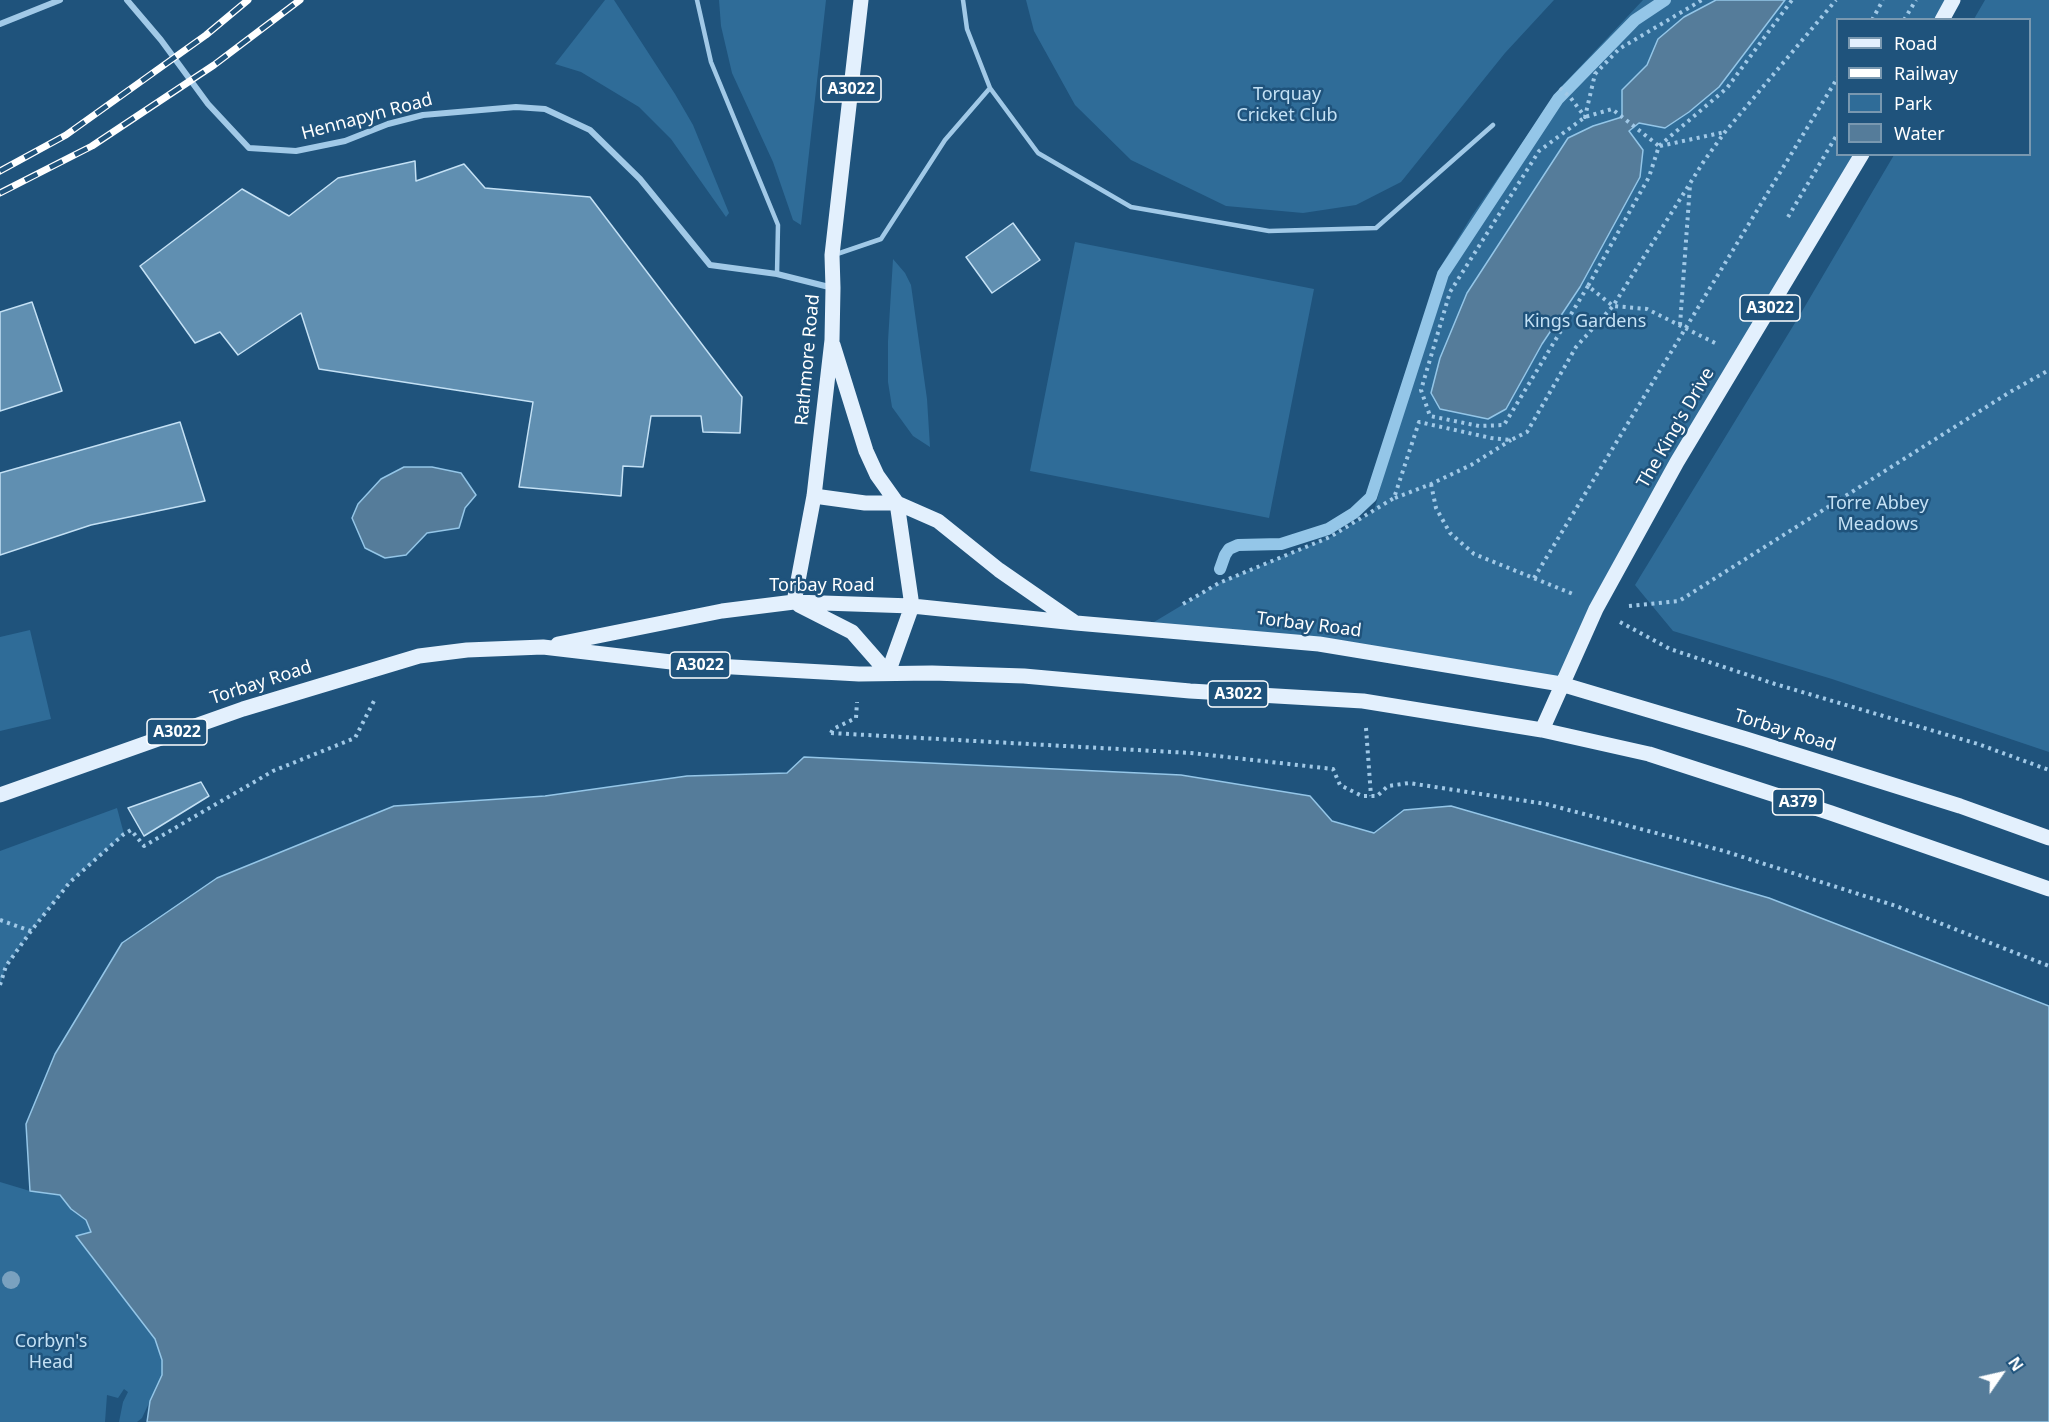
<!DOCTYPE html>
<style>
body{margin:0}
#map{position:relative;width:2049px;height:1422px;overflow:hidden;background:#1f537c;font-family:"Noto Sans",sans-serif}
canvas{display:block}
.legend{position:absolute;left:1836px;top:18px;width:195px;height:138px;box-sizing:border-box;background:#1f537c;border:2px solid #7998b0;margin:0;padding:8px 10px;list-style:none;font-size:18px;color:#fff}
.legend li{display:flex;align-items:center;gap:12px;height:30px}
.legend b{width:30px;border:2px solid #7998b0}
.north{position:absolute;left:1971px;top:1344px;width:60px;height:60px;-webkit-text-stroke:4px #1f537c;paint-order:stroke;rotate:56deg;font-size:16px;font-weight:700;line-height:24px;text-align:center;color:#fff}
.north::after{content:'';display:block;margin:auto;width:21px;height:27px;background:#fff;clip-path:polygon(50% 0,100% 100%,50% 72%,0 100%)}
</style>
<div id="map">
<canvas width="2049" height="1422"></canvas>
<ul class="legend">
<li><b style="height:8px;background:#e3f0fd"></b>Road</li>
<li><b style="height:8px;background:#fff"></b>Railway</li>
<li><b style="height:16px;background:#2f6c98"></b>Park</li>
<li><b style="height:16px;background:#557c9a"></b>Water</li>
</ul>
<div class="north">N</div>
</div>
<script>
const g = document.querySelector('canvas').getContext('2d');
g.lineJoin = 'round';
function paint(path, color) { g.fillStyle = color; g.fill(path, 'evenodd'); }
const toPath = rows => new Path2D(rows.map(r => 'M' + r).join(''));
function strokePath(path, color, width, dash) { g.strokeStyle = color; g.lineWidth = width; g.lineCap = dash ? 'butt' : 'round'; g.setLineDash(dash || []); g.stroke(path); }
function write(font, color, halo, rows, align = 'center') {
  g.font = font + ' "Noto Sans",sans-serif'; g.lineWidth = 5; g.setLineDash([]); g.textBaseline = 'middle'; g.strokeStyle = halo; g.fillStyle = color; for (const [text, x, y, turn = 0] of rows) {
    g.save(); g.translate(x, y); g.rotate((+turn || 0) * Math.PI / 180); g.textAlign = isNaN(turn) ? turn : align; if (halo) g.strokeText(text, 0, 0); g.fillText(text, 0, 0); g.restore();
  }
}
paint(toPath([
 [605,0,614,0,675,94,693,125,729,213,726,217,671,139,639,107,581,72,555,64],
 [719,0,826,0,801,225,793,220,773,162,732,73,721,26],
 [1026,0,1554,0,1505,53,1401,182,1356,205,1303,213,1226,206,1131,160,1075,105,1034,31],
 [1643,0,1953,0,1942,19,1838,20,1838,154,1862,155,1677,462,1561,684,1319,644,1144,628,1219,583,1330,537,1374,511,1438,271,1471,217,1560,88],
 [1985,0,2049,0,2049,752,1832,679,1673,631,1635,585,1801,313,1894,155,2030,154,2030,20,1974,19],
 [1075,242,1314,289,1269,518,1030,471],
 [893,259,905,273,911,285,927,399,930,447,913,436,892,407,888,382,888,341],
 [30,630,51,719,0,731,0,637],
 [117,808,124,834,70,882,31,931,6,966,0,985,0,851],
 [0,1182,30,1191,60,1195,71,1209,86,1220,91,1232,76,1236,155,1339,162,1360,162,1375,142,1418,137,1422,119,1422,123,1402,128,1392,124,1389,118,1398,107,1395,105,1422,0,1422]
]), '#2f6c98');
const water = toPath([
 [1716,0,1785,0,1719,87,1689,112,1665,128,1639,123,1629,131,1643,150,1640,177,1580,287,1542,344,1506,409,1488,419,1440,409,1431,393,1440,358,1467,293,1568,138,1593,126,1622,117,1622,90,1647,65,1658,39,1684,17,1716,0],
 [404,467,432,467,461,473,476,495,465,508,459,528,427,533,406,555,385,558,365,548,352,518,358,504,381,479,404,467],
 [804,757,1181,775,1310,796,1332,821,1374,833,1404,810,1451,806,1769,898,2049,1006,2049,1422,147,1422,150,1401,162,1375,162,1360,155,1339,76,1236,91,1232,86,1220,71,1209,60,1195,30,1191,26,1124,55,1054,122,943,217,878,394,806,545,796,687,776,787,773,804,757]
]);
paint(water, '#557c9a');
strokePath(water, '#94c6e8', 1.5);
strokePath(toPath([
 [1220,569,1225,555,1229,549,1238,545,1281,544,1328,529,1354,513,1371,497,1443,274,1558,99,1635,20,1665,0]
]), '#94c6e8', 12);
const building = toPath([
 [415,161,416,181,464,164,485,188,590,197,742,397,740,433,703,432,701,416,651,416,643,467,623,466,621,496,519,487,533,402,319,369,301,313,238,355,220,332,195,343,140,266,242,189,289,216,338,178,415,161],
 [1013,223,1040,260,992,293,966,257,1013,223],
 [32,302,62,391,0,411,0,312,32,302],
 [180,422,205,501,91,525,0,555,0,473,180,422],
 [201,782,209,796,144,836,128,808,201,782]
]);
paint(building, '#608fb1');
strokePath(building, '#c4e1f5', 1.5);
strokePath(toPath([
 [1872,20,1883,0],
 [1904,20,1916,0],
 [1560,88,1570,97,1585,117,1595,74,1619,49,1702,0],
 [1660,146,1725,132],
 [1788,217,1838,133],
 [1588,286,1504,425,1479,426,1430,416,1421,390,1450,292,1539,151,1585,117,1612,109,1659,146],
 [1680,325,1690,185],
 [1715,343,1647,309,1613,306,1588,286,1649,177,1659,146,1727,88,1792,0],
 [1431,484,1436,508,1450,533,1474,554,1573,594],
 [1395,498,1431,484,1471,465,1511,440],
 [1534,578,1838,77],
 [1183,604,1219,583,1330,537,1394,498,1419,422,1491,438,1511,440,1527,432,1576,347,1613,306,1704,161,1725,132,1836,0],
 [1629,606,1679,601,2010,392,2049,370],
 [1620,622,1670,649,1775,684,1978,744,2049,770],
 [1366,728,1371,796],
 [831,733,1191,753,1333,769,1340,785,1362,796,1377,796,1388,786,1409,783,1546,804,1724,851,1896,906,2049,966],
 [831,733,833,729,856,718,857,702],
 [0,920,31,931],
 [0,985,6,966,31,931,70,882,124,834,131,830,144,846,273,771,355,738,375,699]
]), '#a1c9e7', 4, [3, 4.5]);
strokePath(toPath([
 [697,0,711,62,778,225,777,274],
 [963,0,967,29,990,88,1038,153,1131,207,1269,231,1376,228,1493,125],
 [834,255,881,239,945,140,990,88]
]), '#a1c9e7', 4.5);
strokePath(toPath([
 [127,0,161,40,208,104,249,148,296,151,345,141,388,124,423,115,516,107,545,109,590,130,640,179,710,265,777,274,833,288],
 [0,24,60,0]
]), '#a1c9e7', 6);
strokePath(toPath([
 [1942,20,1953,0],
 [814,496,865,503,897,503,938,521,999,570,1074,622],
 [794,602,814,496,832,340,833,288,832,255,861,0],
 [799,605,852,632,888,673,912,606,897,503,877,475,866,451,833,345],
 [558,644,722,611,794,602,912,606,1076,623,1319,644,1561,684,1746,739,1960,806,2049,838],
 [1542,730,1596,609,1677,462,1862,154],
 [0,795,243,709,419,656,467,650,543,647,697,665,859,674,932,673,1024,676,1190,691,1363,701,1542,730,1649,754,1831,813,2049,889]
]), '#e3f0fd', 15);
const rail = toPath([
 [0,171,66,135,206,35,248,0],
 [0,193,92,146,214,65,300,0]
]);
strokePath(rail, '#fff', 7);
strokePath(rail, '#1f537c', 4.5, [14]);
g.fillStyle = '#7aa1bf';
for (const [x, y] of [
 [11,1280]
]) { g.beginPath(); g.arc(x, y, 9, 0, 2 * Math.PI); g.fill(); }
for (const [x, y, w] of [
 [851,89,60],
 [1770,308,60],
 [700,665,60],
 [1238,694,60],
 [177,732,60],
 [1798,802,51]
]) { const box = new Path2D(); box.roundRect(x - w / 2, y - 13, w, 26, 4.5); g.fillStyle = '#1f537c'; g.fill(box); strokePath(box, '#fff', 1.5); }
write('bold 16px', '#fff', null, [
 ["A3022",851,89],
 ["A3022",1770,308],
 ["A3022",700,665],
 ["A3022",1238,694],
 ["A3022",177,732],
 ["A379",1798,802]
]);
write('18px', '#c4e1f5', '#1f537c', [
 ["Torquay",1287,95],
 ["Cricket Club",1287,116],
 ["Kings Gardens",1585,322],
 ["Torre Abbey",1878,504],
 ["Meadows",1878,525],
 ["Corbyn's",51,1342],
 ["Head",51,1363]
]);
write('18px', '#fff', '#1f537c', [
 ["Hennapyn Road",367,117,-15],
 ["Rathmore Road",808,360,-85],
 ["The King's Drive",1676,428,-60],
 ["Torbay Road",822,586],
 ["Torbay Road",1309,625,7],
 ["Torbay Road",261,683,-18],
 ["Torbay Road",1785,731,17]
]);
</script>
